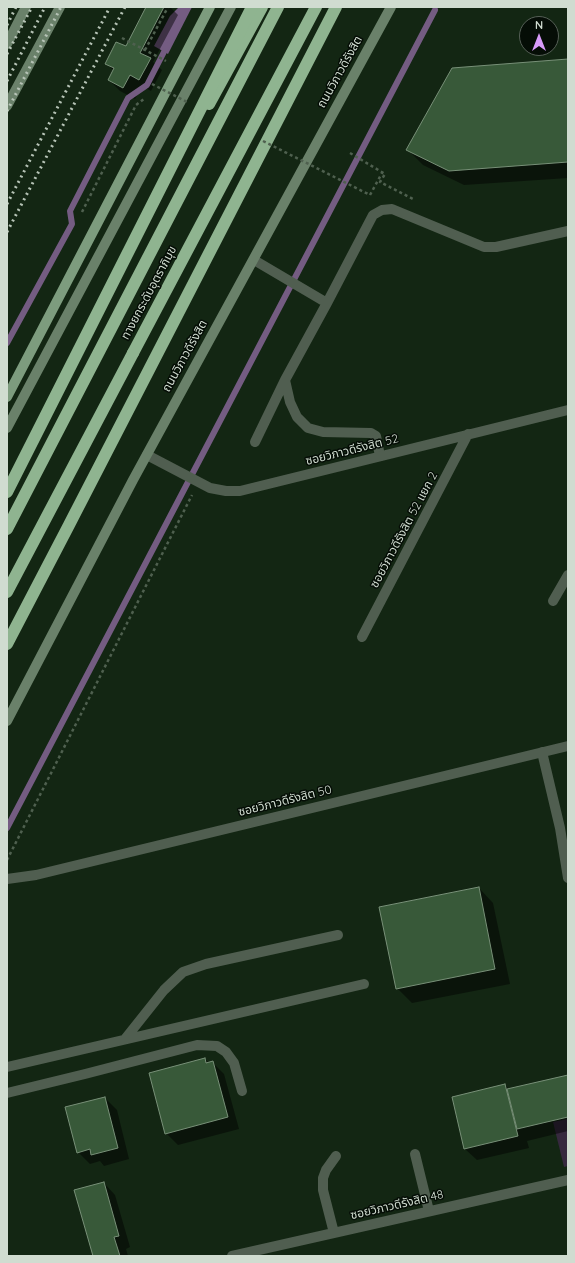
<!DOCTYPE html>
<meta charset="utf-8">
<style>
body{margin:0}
#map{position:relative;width:575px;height:1263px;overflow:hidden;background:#132613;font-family:Quicksand,sans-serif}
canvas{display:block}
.frame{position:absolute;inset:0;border:8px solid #d0dcd0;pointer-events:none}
.north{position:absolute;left:519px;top:16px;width:40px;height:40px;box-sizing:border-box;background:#050d06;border:1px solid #566057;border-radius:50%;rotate:0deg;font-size:11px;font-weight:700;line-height:16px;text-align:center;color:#d0dcd0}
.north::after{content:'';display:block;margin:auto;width:14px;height:18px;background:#d79bf9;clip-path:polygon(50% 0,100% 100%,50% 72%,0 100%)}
</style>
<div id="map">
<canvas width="575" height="1263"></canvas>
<div class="frame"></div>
<div class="north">N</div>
</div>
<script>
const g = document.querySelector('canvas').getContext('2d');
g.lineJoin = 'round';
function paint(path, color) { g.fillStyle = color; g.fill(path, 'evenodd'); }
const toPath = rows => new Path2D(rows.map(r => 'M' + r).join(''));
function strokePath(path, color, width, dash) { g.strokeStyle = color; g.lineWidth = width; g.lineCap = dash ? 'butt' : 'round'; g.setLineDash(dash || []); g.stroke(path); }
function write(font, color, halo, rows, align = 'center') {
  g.font = font + ' Quicksand,"Noto Sans Thai",sans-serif'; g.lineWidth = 3; g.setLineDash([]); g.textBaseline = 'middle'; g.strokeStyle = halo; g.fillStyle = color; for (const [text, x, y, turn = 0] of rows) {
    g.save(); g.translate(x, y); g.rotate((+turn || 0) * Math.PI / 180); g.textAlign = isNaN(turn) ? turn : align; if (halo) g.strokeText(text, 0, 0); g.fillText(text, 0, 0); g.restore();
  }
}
paint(toPath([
 [568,1119,568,1166,564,1167,553,1122]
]), '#36293e');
paint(toPath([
 [179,7,192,7,168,54,154,46,170,16]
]), '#745c82');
paint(toPath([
 [147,7,170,7,178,15,153,62,162,70,151,91,142,86,135,99,120,91,109,80,114,71,106,63,126,48],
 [568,60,568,178,464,185,423,165,408,150],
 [479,888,493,903,510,984,412,1003,397,988],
 [205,1059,209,1063,212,1062,224,1074,239,1129,178,1145,166,1133],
 [568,1076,568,1131,527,1141,529,1148,477,1160,465,1149,505,1085,509,1089],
 [105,1098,117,1110,129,1159,104,1166,100,1161,90,1164,78,1152],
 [104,1183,115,1195,130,1247,126,1249,128,1256,94,1256]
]), '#0007');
strokePath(toPath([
 [7,343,72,224,70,211,128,98,147,85,167,46],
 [7,828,435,10]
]), '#745c82', 6);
const building = toPath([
 [146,7,164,7,140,53,151,58,139,80,130,75,123,88,108,80,114,68,105,64,116,42,126,46,146,7],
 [568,59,568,162,449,171,406,150,452,68,568,59],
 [479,887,495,969,396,989,379,907,479,887],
 [205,1058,206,1063,213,1061,228,1117,165,1134,149,1073,205,1058],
 [568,1075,568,1117,517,1129,507,1089,568,1075],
 [505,1084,518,1136,464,1149,452,1097,505,1084],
 [105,1097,118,1148,91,1155,90,1149,77,1153,65,1107,105,1097],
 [104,1182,119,1236,114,1237,120,1256,93,1256,74,1190,104,1182]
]);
paint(building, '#385939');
strokePath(building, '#789078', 1);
strokePath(toPath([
 [122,38,166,61],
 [145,50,168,7],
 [350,153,385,174,380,182,413,199],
 [370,195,382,173],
 [82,212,136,105,144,99],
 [7,860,192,495]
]), '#4f604f', 2.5, [3, 3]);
strokePath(toPath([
 [254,260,327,303],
 [285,380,290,402,297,417,308,428,323,432,371,433,376,436,380,456],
 [255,442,285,380,327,303,373,215,382,210,392,209,484,247,496,247,568,231],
 [125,1039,164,990,183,972,206,964,338,935],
 [7,1067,364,984]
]), '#505e50', 10);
strokePath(toPath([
 [147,455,210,488,226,491,240,491,568,410],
 [553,601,568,575],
 [362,637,468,434],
 [542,752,560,828,568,878],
 [7,879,36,875,568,746],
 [7,1093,85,1074,197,1045,217,1046,226,1052,234,1063,242,1091],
 [415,1154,429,1211],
 [334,1233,323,1190,323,1178,326,1170,336,1156],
 [232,1256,568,1180]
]), '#505e50', 10);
strokePath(toPath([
 [7,44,26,7],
 [7,106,60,7],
 [7,428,231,7],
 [7,721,133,480,391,7]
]), '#6a816a', 10);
strokePath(toPath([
 [7,397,210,7]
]), '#7d9c7e', 10);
strokePath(toPath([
 [209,104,262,7],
 [7,592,133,353],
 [7,644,69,525,336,7]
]), '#8fb490', 12);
strokePath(toPath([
 [7,25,16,7],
 [7,54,32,7],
 [7,81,45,7],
 [7,111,61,7],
 [7,204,110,7],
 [7,232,125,7]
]), '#b6c3b6', 3, [2, 4]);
strokePath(toPath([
 [152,84,187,102],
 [263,141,370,195]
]), '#4f604f', 2.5, [3, 3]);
strokePath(toPath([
 [133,353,316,7],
 [7,492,252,7],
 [7,529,278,7]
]), '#8fb490', 12);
write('12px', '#d0dcd0', '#050d06', [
 ["ถนนวิภาวดีรังสิต",340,72,-61],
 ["ทางยกระดับอุตราภิมุข",149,293,-62],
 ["ถนนวิภาวดีรังสิต",185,356,-61],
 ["ซอยวิภาวดีรังสิต 52",352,450,-14],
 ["ซอยวิภาวดีรังสิต 52 แยก 2",404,530,-62],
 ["ซอยวิภาวดีรังสิต 50",285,801,-14],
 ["ซอยวิภาวดีรังสิต 48",397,1205,-13]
]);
</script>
